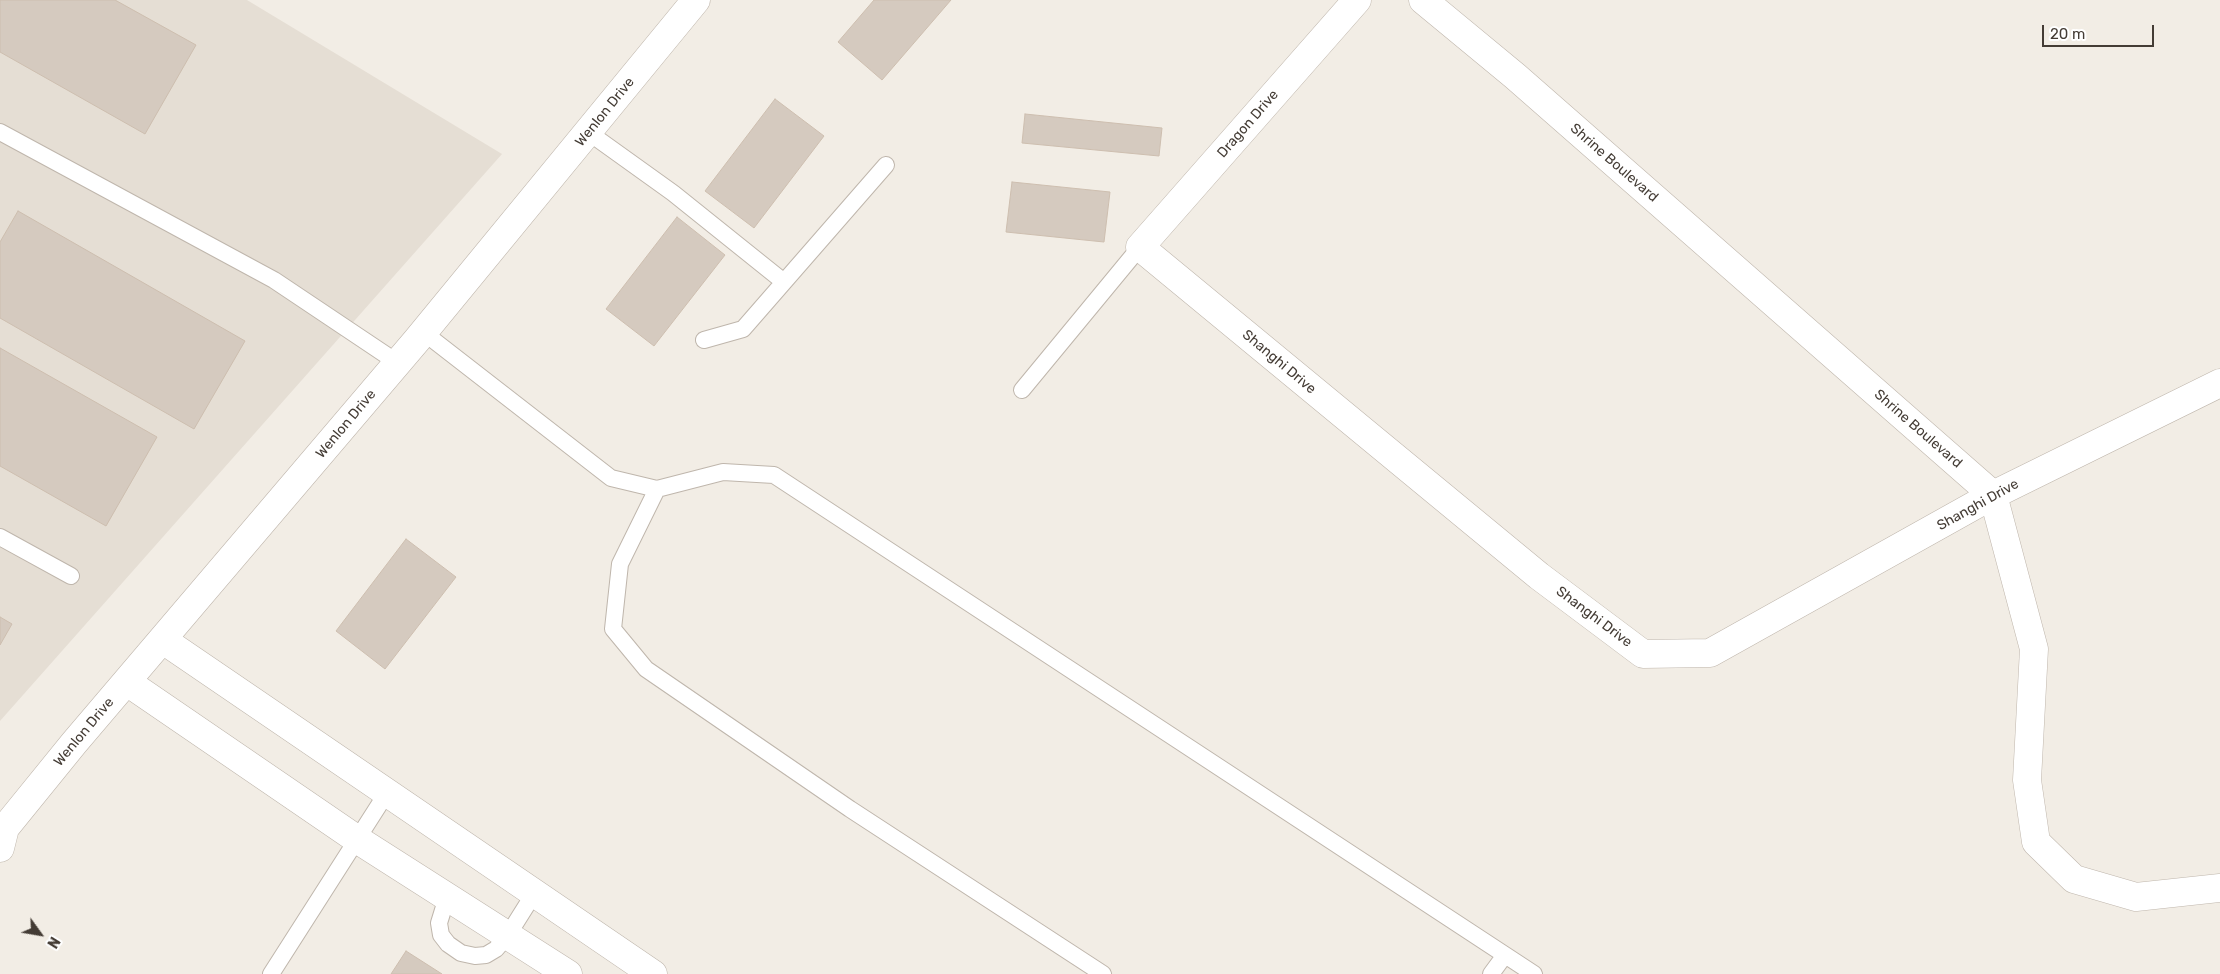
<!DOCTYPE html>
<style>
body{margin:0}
#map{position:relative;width:2220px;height:974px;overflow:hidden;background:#f2ede5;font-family:Rubik,sans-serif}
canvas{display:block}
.north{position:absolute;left:15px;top:909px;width:50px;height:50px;-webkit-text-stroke:4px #fff;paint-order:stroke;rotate:122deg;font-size:14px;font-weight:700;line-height:20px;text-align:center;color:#443c35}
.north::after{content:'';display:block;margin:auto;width:18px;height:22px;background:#443c35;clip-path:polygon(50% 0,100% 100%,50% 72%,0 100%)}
.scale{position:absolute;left:2042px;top:25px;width:112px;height:22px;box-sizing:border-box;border:2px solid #443c35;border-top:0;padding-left:6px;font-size:15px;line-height:18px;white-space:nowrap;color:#443c35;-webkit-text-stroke:4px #fff;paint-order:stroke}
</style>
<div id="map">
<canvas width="2220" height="974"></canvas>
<div class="north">N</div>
<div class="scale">20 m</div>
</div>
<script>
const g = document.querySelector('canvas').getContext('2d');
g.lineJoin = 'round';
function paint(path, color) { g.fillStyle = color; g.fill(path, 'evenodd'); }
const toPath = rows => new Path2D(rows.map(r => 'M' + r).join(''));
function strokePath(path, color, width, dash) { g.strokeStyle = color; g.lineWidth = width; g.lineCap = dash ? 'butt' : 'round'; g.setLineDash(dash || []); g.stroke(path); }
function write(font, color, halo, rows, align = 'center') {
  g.font = font + ' Rubik,sans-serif'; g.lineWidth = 5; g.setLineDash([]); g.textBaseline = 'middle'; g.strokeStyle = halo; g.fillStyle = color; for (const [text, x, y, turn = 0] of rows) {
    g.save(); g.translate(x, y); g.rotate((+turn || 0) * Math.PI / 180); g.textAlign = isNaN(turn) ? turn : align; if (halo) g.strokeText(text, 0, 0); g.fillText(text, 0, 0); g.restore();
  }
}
paint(toPath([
 [0,0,247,0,502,154,0,721]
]), '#e5ded4');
const building = toPath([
 [0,0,115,0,196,45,145,134,0,52,0,0],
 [874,0,951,0,882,80,838,42,874,0],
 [775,99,824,136,754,228,705,191,775,99],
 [1025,114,1162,128,1159,156,1022,143,1025,114],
 [1012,182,1110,192,1104,242,1006,232,1012,182],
 [18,211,245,341,194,429,0,318,0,242,18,211],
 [677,217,725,255,654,346,606,309,677,217],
 [0,348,157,437,106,526,0,466,0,348],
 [406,539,456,577,385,669,336,631,406,539],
 [0,617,12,624,0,645,0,617],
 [406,951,442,974,391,974,406,951]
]);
paint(building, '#d5cabf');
strokePath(building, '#cdbeaf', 1);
const lane = toPath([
 [0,132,274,280,398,363],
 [588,132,673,193,784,282],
 [423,332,611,478,657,489,723,472,774,475,1534,974],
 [704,340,743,329,886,165],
 [1022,390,1140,247],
 [657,489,620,564,613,629,646,669,850,809,1103,974],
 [0,537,71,576],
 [447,897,439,923,441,935,448,944,461,953,475,956,486,955,496,949,508,935,535,892],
 [271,974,388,791],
 [1491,974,1505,955]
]);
const street = toPath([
 [1357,0,1140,247,1539,576,1643,654,1710,653,1993,495,2220,383],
 [1423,0,1515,76,1993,495,2034,649,2027,780,2036,842,2074,879,2136,897,2220,888],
 [163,640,653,974],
 [127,682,358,840,568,974],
 [0,848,5,828,74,743,417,340,696,0]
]);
strokePath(lane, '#bfb6ac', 18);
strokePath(street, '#bfb6ac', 29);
strokePath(lane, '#fff', 16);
strokePath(street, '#fff', 28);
write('14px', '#443c35', '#fff', [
 ["Wenlon Drive",605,112,-51],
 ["Dragon Drive",1248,124,-49],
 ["Shrine Boulevard",1614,163,41],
 ["Shanghi Drive",1279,362,40],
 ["Wenlon Drive",346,424,-50],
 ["Shrine Boulevard",1918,429,41],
 ["Shanghi Drive",1978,505,-29],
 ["Shanghi Drive",1594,617,37],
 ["Wenlon Drive",84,732,-50]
]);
</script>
